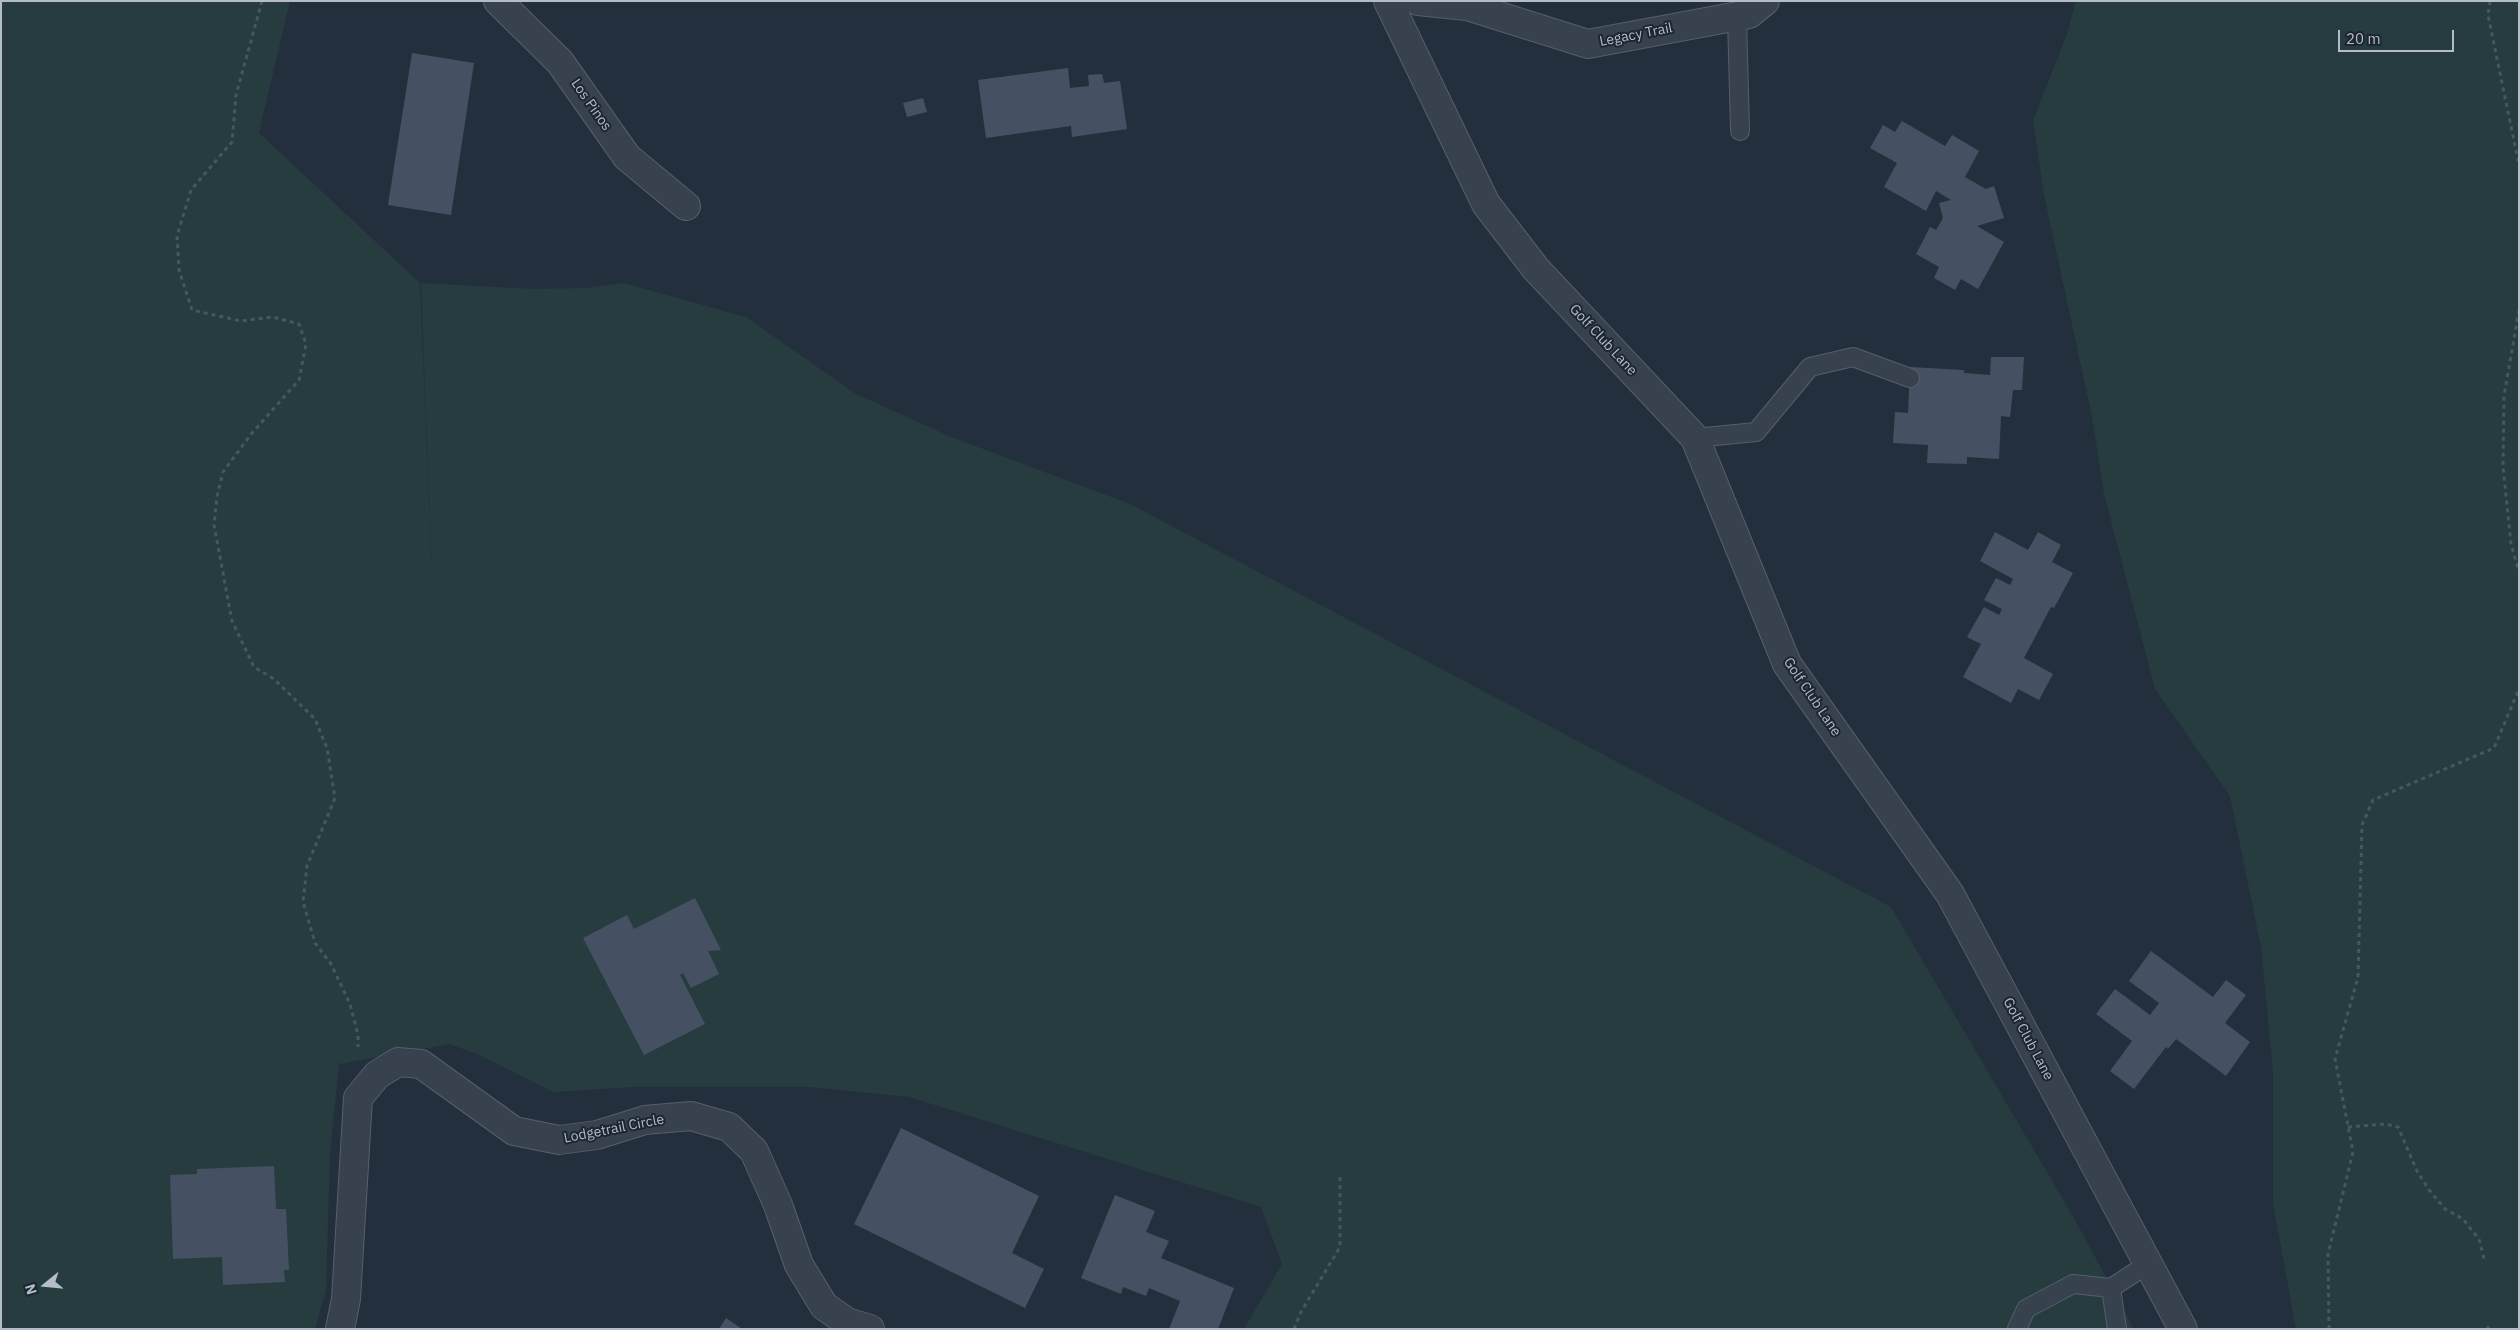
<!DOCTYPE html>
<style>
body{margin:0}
#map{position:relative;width:2520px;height:1330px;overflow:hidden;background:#242f3e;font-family:"IBM Plex Sans",sans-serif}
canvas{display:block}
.frame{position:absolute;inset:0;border:2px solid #b4bcc9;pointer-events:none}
.north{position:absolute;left:20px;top:1260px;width:50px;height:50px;-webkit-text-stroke:4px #1d2633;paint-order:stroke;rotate:253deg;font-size:14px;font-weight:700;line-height:20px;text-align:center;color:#b4bcc9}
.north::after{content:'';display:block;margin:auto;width:18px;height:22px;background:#b4bcc9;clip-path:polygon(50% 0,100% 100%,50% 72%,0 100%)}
.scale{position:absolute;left:2338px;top:30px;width:116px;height:22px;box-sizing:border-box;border:2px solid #b4bcc9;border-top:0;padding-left:6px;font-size:15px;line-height:18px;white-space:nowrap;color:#b4bcc9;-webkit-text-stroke:4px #1d2633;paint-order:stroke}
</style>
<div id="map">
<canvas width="2520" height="1330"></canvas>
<div class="frame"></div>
<div class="north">N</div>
<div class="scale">20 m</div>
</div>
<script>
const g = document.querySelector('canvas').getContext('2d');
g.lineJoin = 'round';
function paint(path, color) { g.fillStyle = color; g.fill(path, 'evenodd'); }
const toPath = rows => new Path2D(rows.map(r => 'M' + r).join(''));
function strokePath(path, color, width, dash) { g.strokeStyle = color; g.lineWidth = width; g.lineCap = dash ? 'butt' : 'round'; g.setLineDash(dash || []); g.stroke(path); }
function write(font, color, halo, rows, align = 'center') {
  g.font = font + ' "IBM Plex Sans",sans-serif'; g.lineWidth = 4; g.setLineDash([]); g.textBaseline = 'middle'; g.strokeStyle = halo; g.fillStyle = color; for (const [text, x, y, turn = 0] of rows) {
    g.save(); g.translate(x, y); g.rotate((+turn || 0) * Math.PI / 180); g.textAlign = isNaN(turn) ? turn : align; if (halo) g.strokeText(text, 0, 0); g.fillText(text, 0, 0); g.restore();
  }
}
paint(toPath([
 [1,1,290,1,259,133,420,283,434,624,421,283,533,289,586,288,623,283,746,317,856,394,951,437,1130,504,1891,907,2074,1218,2134,1329,1244,1329,1282,1264,1261,1207,909,1097,810,1087,634,1087,554,1092,484,1057,450,1044,339,1064,330,1153,326,1290,315,1329,1,1329],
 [2076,1,2519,1,2519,1329,2296,1329,2273,1203,2273,1071,2261,947,2230,796,2155,689,2104,494,2092,417,2044,195,2033,120,2067,34]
]), '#263c3f');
paint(toPath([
 [412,53,474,63,451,215,388,205],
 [1068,68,1070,88,1089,86,1088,75,1102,74,1104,83,1120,81,1127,129,1072,137,1071,126,986,138,978,80],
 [923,98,927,112,907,117,903,103],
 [1902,121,1945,146,1952,135,1979,151,1965,177,1986,189,1994,186,2004,218,1977,226,2004,242,1978,289,1961,279,1955,290,1934,278,1939,267,1916,254,1930,227,1936,230,1943,218,1939,203,1951,200,1936,191,1926,211,1884,187,1897,163,1870,148,1883,125,1895,132],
 [1991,357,2024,357,2022,390,2013,390,2010,417,2001,416,1999,459,1967,457,1967,464,1927,463,1928,445,1893,443,1895,412,1908,413,1910,367,1964,370,1964,373,1990,375],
 [1995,532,2028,550,2038,532,2061,545,2052,562,2073,573,2054,608,2051,607,2024,658,2053,674,2039,700,2018,689,2011,703,1963,677,1981,644,1967,637,1984,607,1999,615,2002,609,1984,600,1996,578,2010,585,2013,579,1980,561],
 [695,898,721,950,708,951,719,974,691,988,683,973,680,975,705,1024,644,1055,583,938,627,915,634,929],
 [2151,951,2213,997,2226,980,2246,995,2225,1023,2250,1042,2226,1076,2176,1039,2168,1049,2166,1047,2134,1089,2110,1071,2132,1041,2096,1014,2115,989,2150,1015,2159,1003,2129,981],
 [901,1128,1039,1196,1012,1253,1044,1269,1025,1308,854,1224],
 [274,1166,276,1209,286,1209,289,1270,284,1270,285,1282,223,1285,222,1257,173,1259,170,1175,197,1174,197,1169],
 [1115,1195,1155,1211,1146,1232,1169,1241,1161,1258,1234,1288,1218,1329,1169,1329,1180,1301,1149,1288,1146,1296,1123,1287,1121,1294,1081,1278],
 [726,1318,742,1329,719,1329]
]), '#455162');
const service = toPath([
 [1737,17,1740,131],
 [1695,438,1756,432,1810,367,1853,357,1910,378],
 [2111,1288,2148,1264],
 [2017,1329,2026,1309,2073,1284,2111,1288,2117,1329]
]);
const minor = toPath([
 [498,1,560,62,627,157,686,206],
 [1388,1,1486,204,1536,269,1695,438,1787,664,1950,894,2183,1329],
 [1418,1,1467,6,1588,44,1749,14,1765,1],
 [340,1329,346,1299,358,1098,377,1075,398,1062,421,1064,514,1131,559,1140,597,1135,645,1120,691,1116,729,1127,754,1151,778,1205,799,1265,824,1306,847,1322,870,1329]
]);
strokePath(service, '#565f6c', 20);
strokePath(minor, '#565f6c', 30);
strokePath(toPath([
 [262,1,236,95,232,142,191,190,177,236,179,270,192,310,241,321,273,317,299,324,306,344,299,380,252,433,223,472,217,496,214,525,232,621,254,667,274,679,315,719,327,748,335,798,307,866,303,902,315,943,331,964,350,1004,358,1035,358,1047],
 [2490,1,2488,15,2519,165],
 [2519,310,2504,396,2503,466,2511,544,2519,572],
 [2348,1127,2385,1124,2398,1127,2417,1171,2429,1190,2445,1209,2463,1219,2479,1239,2484,1259],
 [2488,1326,2488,1329],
 [1294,1329,1301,1312,1340,1247,1340,1174],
 [2329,1329,2328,1254,2353,1152,2335,1059,2358,977,2362,825,2373,800,2494,748,2519,689]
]), '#44595c', 3, [4, 4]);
strokePath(service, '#38414e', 18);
strokePath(minor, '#38414e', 28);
write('14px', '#b4bcc9', '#1d2633', [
 ["Legacy Trail",1636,35,-11],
 ["Los Pinos",591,105,55],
 ["Golf Club Lane",1603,340,47],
 ["Golf Club Lane",1812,697,56],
 ["Golf Club Lane",2028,1039,62],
 ["Lodgetrail Circle",614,1129,-11]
]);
</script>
